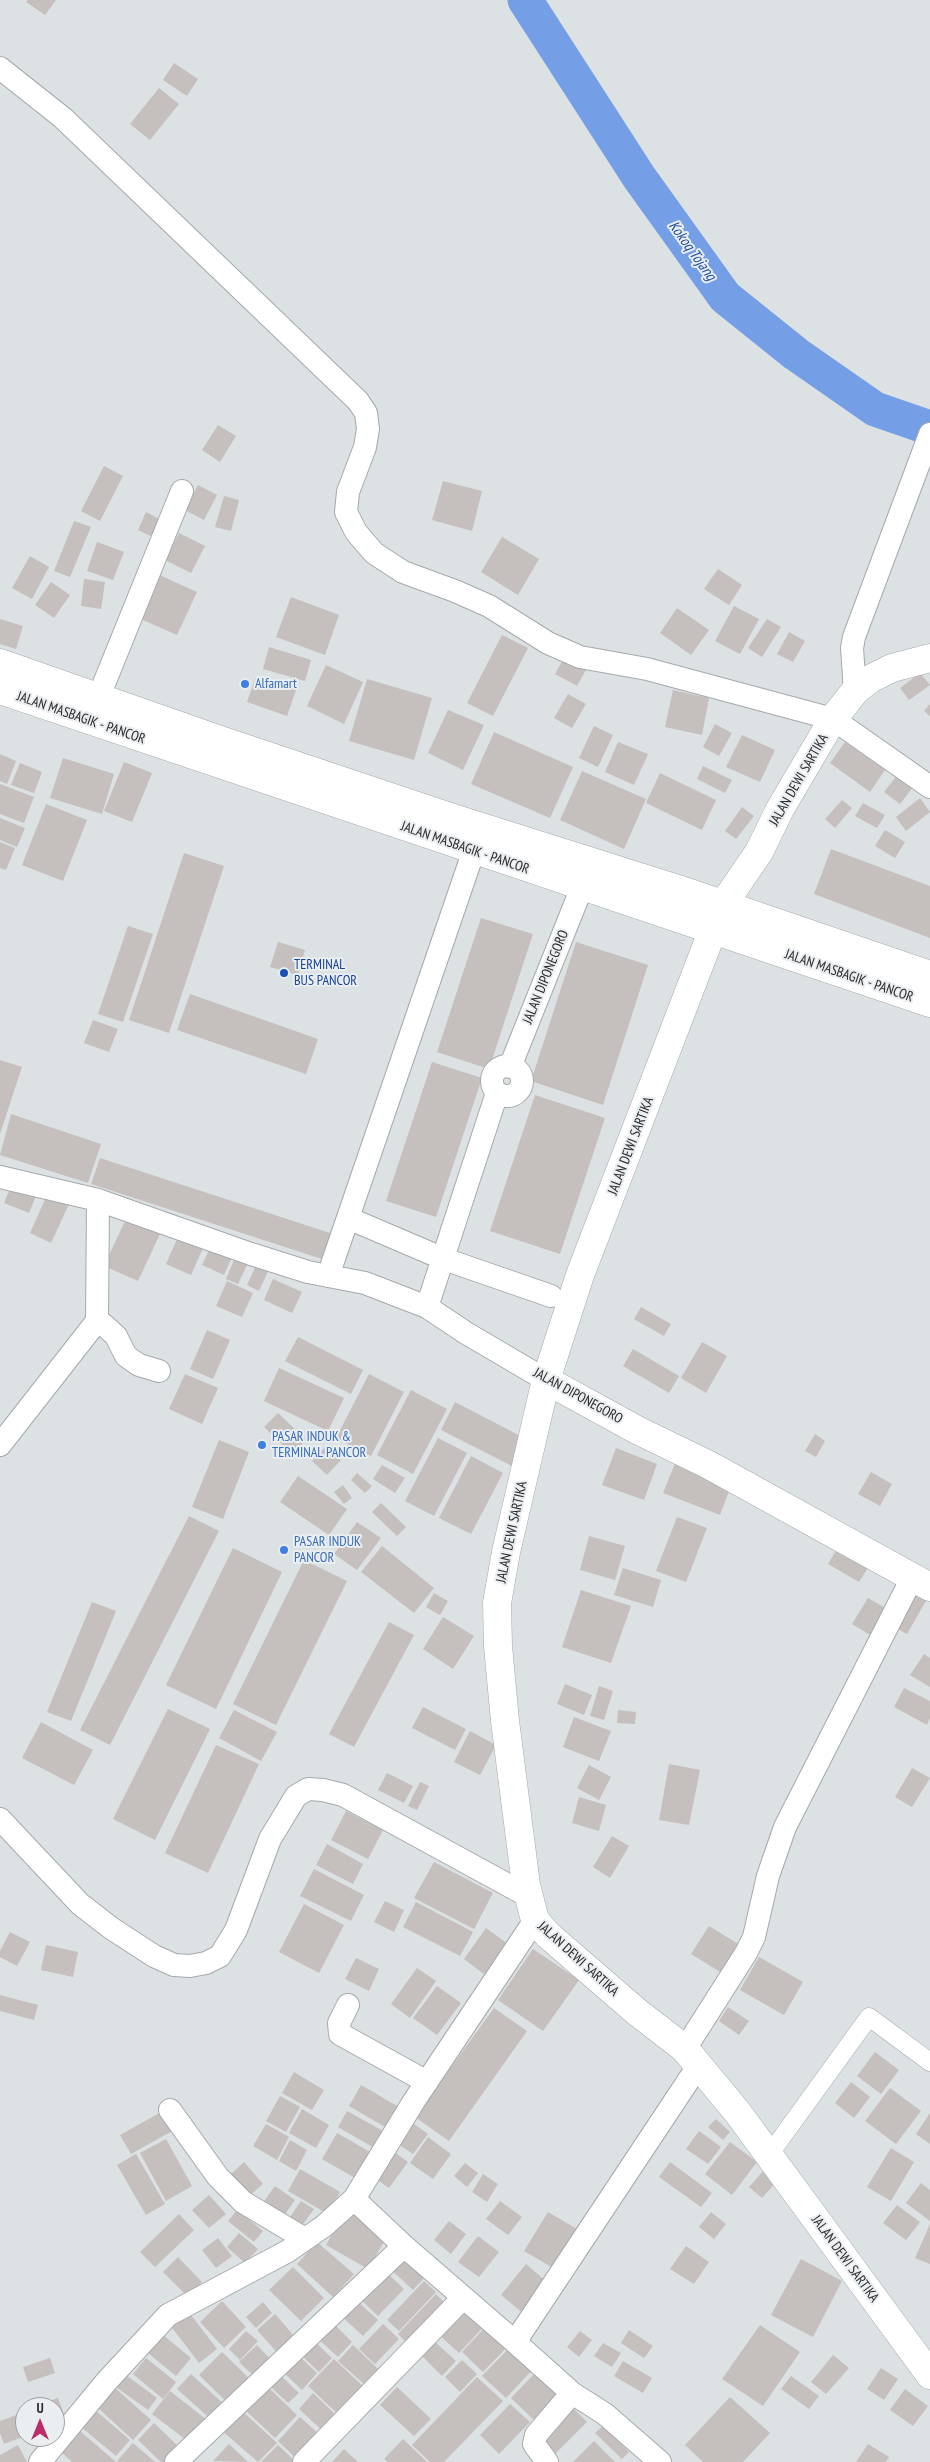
<!DOCTYPE html>
<style>
body{margin:0}
#map{position:relative;width:930px;height:2462px;overflow:hidden;background:#dce1e4;font-family:"PT Sans Narrow",sans-serif}
canvas{display:block}
.north{position:absolute;left:15px;top:2397px;width:50px;height:50px;box-sizing:border-box;background:#eaeef1;border:1px solid #9da0a3;border-radius:50%;rotate:0deg;font-size:14px;font-weight:700;line-height:20px;text-align:center;color:#2a2b2d}
.north::after{content:'';display:block;margin:auto;width:18px;height:22px;background:#b92e66;clip-path:polygon(50% 0,100% 100%,50% 72%,0 100%)}
</style>
<div id="map">
<canvas width="930" height="2462"></canvas>
<div class="north">U</div>
</div>
<script>
const g = document.querySelector('canvas').getContext('2d');
g.lineJoin = 'round';
const toPath = rows => new Path2D(rows.map(r => 'M' + r).join(''));
function strokePath(path, color, width, dash) { g.strokeStyle = color; g.lineWidth = width; g.lineCap = dash ? 'butt' : 'round'; g.setLineDash(dash || []); g.stroke(path); }
function paint(path, color) { g.fillStyle = color; g.fill(path, 'evenodd'); }
function write(font, color, halo, rows, align = 'center') {
  g.font = font + ' "PT Sans Narrow",sans-serif'; g.lineWidth = 4; g.setLineDash([]); g.textBaseline = 'middle'; g.strokeStyle = halo; g.fillStyle = color; for (const [text, x, y, turn = 0] of rows) {
    g.save(); g.translate(x, y); g.rotate((+turn || 0) * Math.PI / 180); g.textAlign = isNaN(turn) ? turn : align; if (halo) g.strokeText(text, 0, 0); g.fillText(text, 0, 0); g.restore();
  }
}
strokePath(toPath([
 [525,0,639,177,725,297,796,354,875,409,930,428]
]), '#749ee5', 35);
paint(toPath([
 [28,0,56,0,45,15,26,2],
 [174,63,198,79,187,96,163,80],
 [159,88,179,104,150,140,130,124],
 [218,425,236,436,220,462,202,450],
 [104,466,123,476,100,521,81,511],
 [443,481,482,491,472,531,432,520],
 [198,485,217,495,204,520,185,510],
 [224,496,239,500,231,531,215,527],
 [146,512,163,521,155,538,138,530],
 [74,521,91,527,70,577,54,571],
 [179,533,205,546,191,573,165,560],
 [502,537,539,559,518,595,481,572],
 [97,542,124,552,113,580,87,571],
 [30,556,49,567,32,599,12,588],
 [718,569,742,585,729,605,704,589],
 [155,573,197,592,177,635,134,616],
 [84,579,105,582,101,609,81,606],
 [51,582,70,595,54,618,35,605],
 [291,597,339,615,325,655,276,637],
 [734,606,759,619,740,654,715,641],
 [677,608,709,630,691,655,660,633],
 [0,619,23,626,16,649,0,644],
 [767,619,781,627,762,657,748,648],
 [789,632,805,641,793,662,777,654],
 [502,635,528,648,493,716,467,703],
 [269,647,311,660,305,681,263,669],
 [565,656,587,668,577,686,555,674],
 [326,665,363,682,344,724,307,706],
 [920,673,930,685,909,700,900,688],
 [256,677,296,690,287,716,247,702],
 [367,679,432,698,414,760,349,741],
 [673,690,709,698,702,735,665,727],
 [568,694,586,704,572,728,554,718],
 [930,704,930,716,924,711],
 [448,710,484,725,463,770,428,753],
 [715,724,732,733,719,756,703,747],
 [594,726,613,735,598,767,579,758],
 [494,732,573,767,550,818,471,784],
 [742,735,775,750,760,782,726,767],
 [618,742,648,754,634,785,605,772],
 [845,742,885,770,870,792,830,763],
 [0,754,16,761,7,784,0,781],
 [63,758,114,774,102,814,50,798],
 [124,762,152,773,132,822,104,811],
 [20,763,42,772,34,793,11,785],
 [703,766,732,780,725,793,697,779],
 [582,771,646,799,624,849,560,820],
 [660,773,716,800,702,830,646,803],
 [898,774,914,786,900,804,884,792],
 [0,784,34,797,24,823,0,814],
 [920,798,930,812,906,831,896,817],
 [842,800,852,808,835,828,825,819],
 [863,803,885,815,877,828,855,816],
 [46,804,87,820,63,881,22,865],
 [742,807,754,816,736,839,725,831],
 [0,818,25,828,17,847,0,840],
 [885,830,905,842,895,858,875,846],
 [0,842,15,848,6,870,0,868],
 [831,849,930,886,930,938,814,894],
 [184,853,224,866,169,1033,129,1020],
 [481,918,533,934,489,1069,437,1052],
 [128,926,153,934,123,1022,98,1014],
 [278,942,305,950,298,975,270,967],
 [576,942,648,965,603,1105,531,1081],
 [190,994,318,1039,306,1074,177,1030],
 [93,1020,118,1029,109,1052,84,1043],
 [0,1060,22,1067,0,1134],
 [432,1062,482,1078,436,1217,386,1201],
 [535,1095,605,1118,560,1254,490,1231],
 [11,1114,101,1144,88,1183,0,1155],
 [100,1158,333,1234,325,1260,91,1184],
 [11,1186,36,1196,29,1213,4,1203],
 [47,1195,69,1204,51,1243,30,1233],
 [126,1219,160,1234,138,1281,104,1266],
 [178,1237,203,1248,191,1275,166,1264],
 [210,1248,232,1257,224,1275,202,1265],
 [234,1260,247,1265,238,1284,226,1279],
 [257,1263,269,1269,259,1291,247,1285],
 [273,1279,302,1292,292,1313,264,1300],
 [227,1281,253,1293,242,1317,216,1306],
 [641,1307,671,1324,664,1336,634,1319],
 [207,1330,230,1340,213,1379,190,1369],
 [298,1337,363,1370,351,1394,285,1361],
 [702,1342,727,1356,706,1393,681,1378],
 [633,1349,679,1376,669,1393,623,1366],
 [279,1368,344,1398,328,1431,264,1401],
 [185,1374,218,1388,202,1424,169,1409],
 [369,1374,404,1392,371,1456,336,1438],
 [411,1390,447,1409,413,1474,377,1455],
 [455,1402,528,1440,514,1467,441,1430],
 [278,1413,306,1440,292,1454,264,1427],
 [815,1434,825,1441,816,1457,805,1451],
 [438,1438,467,1453,434,1516,405,1501],
 [219,1440,249,1452,223,1519,192,1507],
 [326,1446,341,1460,327,1475,312,1461],
 [616,1448,657,1464,644,1500,602,1485],
 [471,1456,503,1473,471,1534,439,1518],
 [676,1461,732,1483,720,1515,663,1493],
 [382,1465,405,1478,395,1493,373,1479],
 [871,1472,892,1484,880,1506,858,1494],
 [357,1473,372,1486,365,1493,351,1480],
 [298,1476,347,1509,329,1535,280,1502],
 [343,1485,352,1498,344,1504,334,1492],
 [381,1503,406,1527,397,1536,372,1512],
 [189,1516,219,1531,110,1745,80,1730],
 [677,1517,707,1528,686,1582,656,1571],
 [357,1522,381,1538,357,1570,334,1554],
 [589,1536,625,1546,615,1580,580,1570],
 [382,1546,434,1588,414,1613,361,1572],
 [838,1547,869,1566,859,1582,828,1564],
 [233,1548,282,1572,216,1709,166,1685],
 [304,1560,347,1581,276,1725,233,1704],
 [623,1568,661,1580,653,1607,614,1595],
 [581,1590,631,1606,611,1663,562,1647],
 [910,1592,926,1601,907,1634,892,1626],
 [434,1593,448,1601,440,1615,426,1607],
 [868,1598,891,1611,875,1638,852,1624],
 [92,1602,116,1611,71,1721,47,1712],
 [443,1617,474,1636,453,1669,423,1649],
 [389,1622,414,1635,354,1747,329,1734],
 [924,1654,930,1658,930,1687,910,1675],
 [565,1684,592,1695,584,1715,557,1704],
 [599,1686,613,1691,604,1720,590,1716],
 [904,1688,930,1701,930,1718,927,1725,894,1707],
 [423,1707,466,1729,455,1750,412,1728],
 [168,1709,210,1729,155,1840,113,1819],
 [234,1710,277,1732,261,1761,219,1738],
 [618,1710,636,1712,635,1724,617,1723],
 [574,1717,611,1731,599,1761,563,1747],
 [41,1722,93,1750,74,1785,22,1758],
 [470,1731,496,1745,480,1775,454,1762],
 [216,1745,259,1764,208,1873,165,1853],
 [669,1764,700,1770,689,1825,659,1820],
 [589,1765,611,1777,599,1800,577,1788],
 [912,1768,930,1778,912,1807,895,1797],
 [387,1773,413,1786,404,1803,378,1790],
 [420,1782,429,1786,417,1810,408,1806],
 [579,1797,606,1805,599,1831,572,1823],
 [346,1811,383,1830,368,1859,331,1840],
 [612,1836,629,1846,610,1878,593,1867],
 [327,1844,363,1864,353,1884,316,1865],
 [434,1862,493,1893,474,1929,414,1898],
 [314,1869,364,1895,351,1921,300,1896],
 [385,1901,404,1910,394,1932,374,1922],
 [416,1902,473,1932,460,1956,403,1927],
 [304,1904,344,1925,319,1973,279,1952],
 [709,1926,743,1947,725,1975,691,1954],
 [486,1928,512,1947,489,1978,464,1959],
 [10,1932,30,1942,17,1966,0,1957,0,1951],
 [46,1945,78,1952,73,1977,41,1970],
 [533,1949,579,1980,543,2031,498,2000],
 [759,1957,803,1982,784,2015,740,1990],
 [356,1958,379,1969,369,1991,345,1979],
 [417,1968,436,1981,410,2018,391,2004],
 [437,1986,461,2003,437,2035,413,2018],
 [0,1995,38,2005,34,2020,0,2011],
 [728,2007,749,2021,739,2035,719,2021],
 [494,2008,527,2031,449,2141,415,2117],
 [875,2052,899,2070,881,2094,857,2076],
 [294,2072,324,2090,312,2110,282,2093],
 [851,2082,870,2097,854,2118,835,2103],
 [361,2085,404,2110,392,2131,349,2106],
 [890,2088,921,2111,896,2144,865,2121],
 [280,2096,300,2107,286,2132,266,2121],
 [302,2109,329,2125,316,2148,289,2133],
 [163,2111,174,2130,131,2154,120,2135],
 [347,2111,385,2132,376,2149,338,2127],
 [930,2113,930,2144,916,2134],
 [716,2119,730,2132,723,2140,708,2127],
 [410,2121,428,2134,413,2154,395,2142],
 [266,2124,289,2137,277,2160,253,2146],
 [699,2131,721,2147,708,2164,686,2149],
 [337,2133,377,2156,362,2182,322,2159],
 [428,2137,451,2154,433,2179,410,2163],
 [166,2139,192,2186,166,2201,140,2153],
 [290,2140,307,2150,296,2171,279,2161],
 [730,2142,757,2162,732,2195,705,2174],
 [389,2148,408,2162,389,2188,370,2175],
 [891,2148,914,2162,891,2201,867,2187],
 [136,2154,165,2204,146,2215,117,2165],
 [244,2162,263,2184,248,2197,229,2176],
 [670,2162,712,2193,701,2207,659,2177],
 [465,2163,478,2173,467,2187,454,2176],
 [300,2169,340,2192,328,2214,288,2191],
 [765,2169,778,2180,762,2198,749,2187],
 [483,2174,498,2184,487,2202,472,2192],
 [921,2183,930,2190,930,2221,906,2203],
 [275,2186,295,2200,279,2223,259,2208],
 [209,2195,226,2214,209,2228,192,2210],
 [301,2201,314,2209,298,2231,286,2223],
 [500,2201,522,2217,508,2235,486,2219],
 [897,2205,920,2222,906,2240,883,2223],
 [237,2210,263,2231,254,2242,228,2221],
 [345,2210,388,2235,368,2269,326,2245],
 [548,2212,577,2229,553,2268,524,2251],
 [711,2212,726,2224,714,2239,699,2227],
 [179,2214,194,2230,155,2267,140,2252],
 [449,2221,466,2234,451,2254,434,2240],
 [930,2224,930,2264,915,2258],
 [239,2233,258,2249,245,2263,227,2247],
 [478,2236,499,2252,479,2277,458,2262],
 [218,2238,232,2256,216,2268,202,2250],
 [317,2242,354,2274,333,2297,297,2264],
 [686,2246,709,2262,694,2284,670,2269],
 [399,2254,424,2278,413,2290,387,2266],
 [178,2257,202,2282,187,2296,163,2272],
 [801,2259,842,2281,813,2337,771,2315],
 [526,2264,549,2284,524,2314,501,2295],
 [293,2267,324,2298,301,2321,269,2290],
 [383,2269,404,2289,378,2316,357,2296],
 [424,2281,436,2292,399,2331,387,2320],
 [436,2294,449,2307,411,2347,398,2334],
 [354,2298,378,2320,363,2336,339,2314],
 [222,2301,246,2327,224,2348,200,2322],
 [263,2302,272,2313,256,2328,246,2317],
 [466,2303,487,2323,459,2353,437,2333],
 [188,2311,217,2349,199,2363,170,2325],
 [275,2314,300,2343,282,2358,257,2330],
 [331,2321,352,2342,338,2357,316,2337],
 [489,2323,511,2343,483,2372,462,2352],
 [383,2324,399,2339,375,2364,359,2349],
 [760,2325,800,2352,763,2406,722,2379],
 [629,2330,653,2346,644,2358,621,2343],
 [246,2331,258,2341,240,2360,229,2349],
 [580,2331,592,2340,579,2357,567,2347],
 [163,2335,191,2358,176,2376,148,2353],
 [312,2339,332,2358,319,2372,299,2353],
 [434,2341,456,2361,442,2376,421,2355],
 [603,2343,621,2353,612,2367,594,2356],
 [257,2345,276,2365,259,2381,239,2362],
 [353,2345,378,2369,364,2384,338,2361],
 [512,2345,535,2367,506,2398,482,2376],
 [222,2352,256,2385,233,2408,199,2375],
 [298,2355,317,2373,302,2390,282,2371],
 [833,2355,849,2368,826,2394,811,2382],
 [50,2358,55,2373,28,2382,23,2367],
 [146,2358,176,2382,163,2399,133,2374],
 [334,2359,365,2388,339,2415,308,2386],
 [462,2360,477,2374,460,2392,445,2377],
 [623,2361,652,2378,643,2393,614,2376],
 [881,2368,898,2379,884,2400,867,2389],
 [539,2369,562,2391,534,2420,511,2398],
 [122,2372,157,2398,148,2410,113,2385],
 [191,2374,228,2408,215,2423,177,2389],
 [280,2375,299,2393,288,2403,270,2386],
 [791,2376,819,2396,809,2409,781,2389],
 [477,2377,503,2401,444,2462,430,2462,412,2445],
 [114,2387,151,2420,133,2440,96,2406],
 [268,2387,297,2415,275,2438,245,2410],
 [397,2387,431,2419,414,2436,380,2405],
 [905,2389,928,2406,913,2426,890,2410],
 [170,2391,211,2423,193,2445,152,2414],
 [313,2393,339,2418,325,2433,299,2409],
 [730,2397,770,2433,743,2462,703,2462,685,2445],
 [58,2398,66,2420,55,2423,55,2407,32,2407],
 [510,2404,530,2422,499,2454,480,2435],
 [571,2406,587,2422,555,2454,539,2438],
 [240,2409,277,2443,258,2462,220,2429],
 [95,2410,130,2440,116,2456,81,2427],
 [25,2412,25,2436,4,2444,0,2433,0,2421],
 [300,2417,321,2436,298,2460,278,2441],
 [154,2423,181,2449,168,2462,161,2462,138,2440],
 [603,2426,629,2452,622,2459,595,2433],
 [80,2431,116,2462,72,2462,61,2452],
 [403,2439,427,2462,388,2462,384,2459],
 [594,2441,615,2462,573,2462],
 [133,2443,155,2462,119,2462,117,2461],
 [229,2444,248,2462,213,2461],
 [868,2444,889,2457,886,2462,856,2462],
 [18,2445,27,2462,0,2462,0,2455],
 [278,2445,296,2462,261,2462],
 [344,2449,358,2462,332,2462]
]), '#c5bfbd');
const pedestrian = toPath([
 [769,2155,869,2017,930,2062]
]);
const minor = toPath([
 [0,68,63,118,358,401,366,413,368,429,365,447,348,492,346,512,356,532,374,553,403,572,455,591,489,606,548,643,580,657,647,669,833,719,930,787],
 [855,691,852,648,854,637,930,434],
 [99,696,182,491],
 '492 1081a15 15 0 1 1 30 0a15 15 0 1 1-30 0Z',
 [510,1067,582,887],
 [497,1093,427,1307,466,1333,546,1380],
 [0,1177,98,1200,251,1254,308,1272,365,1283,427,1307],
 [348,1218,444,1259,551,1296],
 [328,1276,474,850],
 [97,1321,98,1200],
 [0,1445,97,1321,104,1325,116,1336,126,1356,139,1365,159,1371],
 [0,1819,80,1904,111,1928,154,1956,174,1965,190,1966,206,1963,220,1956,236,1930,270,1839,296,1796,308,1789,323,1790,343,1795,528,1896],
 [348,2005,339,2023,340,2034,427,2082],
 [685,2049,746,1953,754,1937,768,1876,785,1827,912,1578],
 [170,2110,218,2177,243,2202,305,2239],
 [515,2342,404,2246,354,2199,414,2101,535,1920],
 [572,2393,605,2414,660,2462],
 [40,2462,106,2382,168,2315,288,2251,324,2226,354,2199],
 [176,2462,404,2246],
 [304,2462,463,2298],
 [547,2462,534,2444,536,2435,572,2393,515,2342,698,2066]
]);
const tertiary = toPath([
 [930,658,892,668,870,679,855,691,833,719,780,809,759,852,722,906,580,1275,546,1380,506,1552,497,1603,498,1646,505,1721,526,1885,535,1920,548,1935,637,2012,685,2049,738,2113,930,2375],
 [546,1380,637,1430,709,1465,930,1587]
]);
const primary = toPath([
 [0,663,220,740,453,818,681,890,930,975],
 [0,690,930,1003]
]);
strokePath(pedestrian, '#a5a9ac', 19);
strokePath(minor, '#a5a9ac', 24);
strokePath(tertiary, '#a5a9ac', 29);
strokePath(primary, '#a5a9ac', 29);
strokePath(pedestrian, '#fff', 18);
strokePath(minor, '#fff', 22);
strokePath(tertiary, '#fff', 28);
strokePath(primary, '#fff', 28);
for (const [x, y, r, color] of [
 [245,684,5,"#3f7fe0"],
 [284,973,5,"#1a4fb4"],
 [262,1445,5,"#3f7fe0"],
 [284,1550,5,"#3f7fe0"]
]) { const dot = new Path2D(); dot.arc(x, y, r, 0, 2 * Math.PI); g.fillStyle = color; g.fill(dot); strokePath(dot, '#eaeef1', 2); }
write('14px', '#366cbe', '#eaeef1', [
 ["Alfamart",255,684],
 ["PASAR INDUK &",272,1437],
 ["TERMINAL PANCOR",272,1453],
 ["PASAR INDUK",294,1542],
 ["PANCOR",294,1558]
], 'left');
write('14px', '#2a2b2d', '#eaeef1', [
 ["JALAN MASBAGIK - PANCOR",81,718,19],
 ["JALAN DEWI SARTIKA",799,780,-60],
 ["JALAN MASBAGIK - PANCOR",465,848,19],
 ["JALAN MASBAGIK - PANCOR",849,976,19],
 ["JALAN DIPONEGORO",546,977,-68],
 ["JALAN DEWI SARTIKA",631,1146,-69],
 ["JALAN DIPONEGORO",578,1396,29],
 ["JALAN DEWI SARTIKA",512,1532,-78],
 ["JALAN DEWI SARTIKA",578,1959,42],
 ["JALAN DEWI SARTIKA",845,2259,54]
]);
write('14px', '#164399', '#eaeef1', [
 ["TERMINAL",294,965],
 ["BUS PANCOR",294,981]
], 'left');
write('italic 15px', '#1c4d9f', '#eaeef1', [
 ["Kokoq Tojang",692,251,54]
]);
</script>
